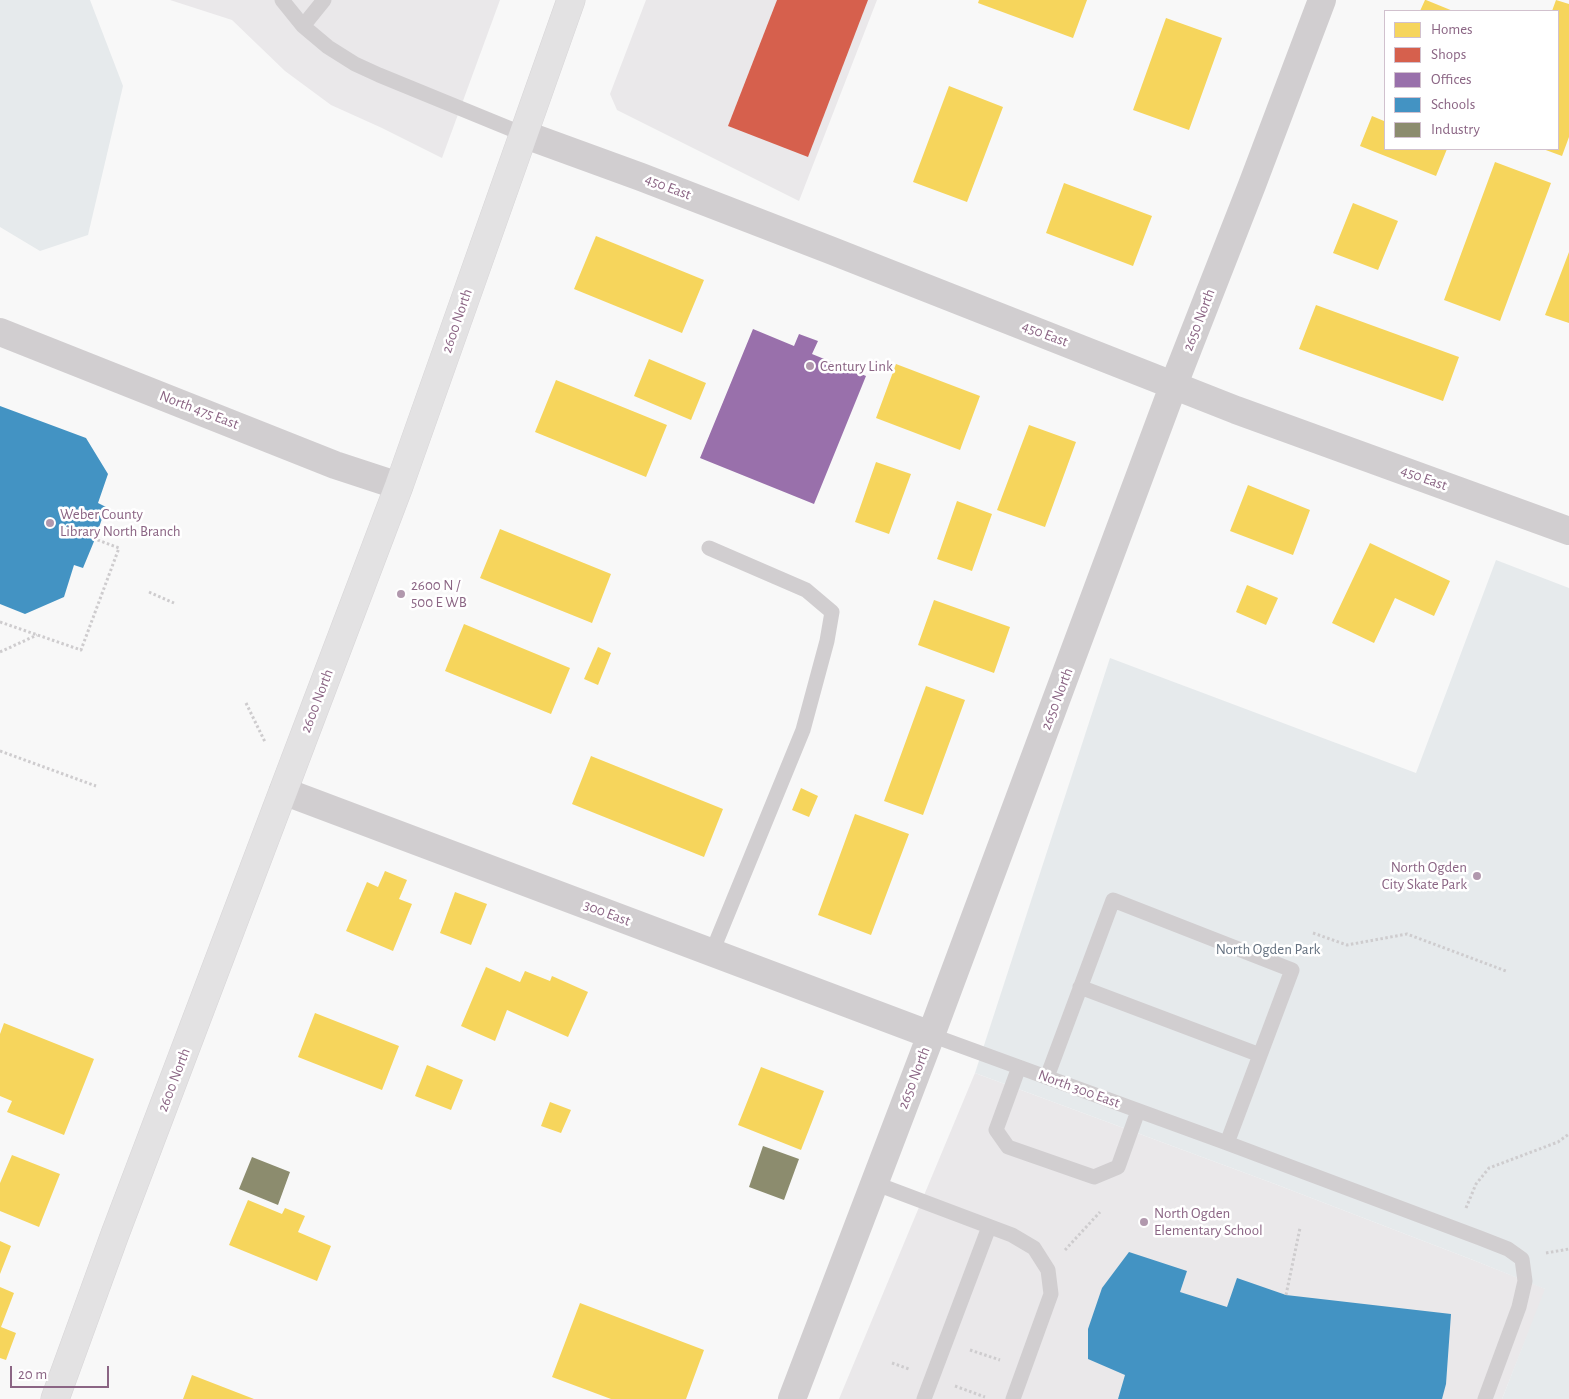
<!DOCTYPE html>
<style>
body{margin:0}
#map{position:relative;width:1569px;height:1399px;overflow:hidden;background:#f8f8f8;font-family:"Alegreya Sans",sans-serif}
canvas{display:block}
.legend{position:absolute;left:1384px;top:10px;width:175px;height:140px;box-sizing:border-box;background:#fff;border:1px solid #d1c1ce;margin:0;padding:6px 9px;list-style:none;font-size:15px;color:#8b6584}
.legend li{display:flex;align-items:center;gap:10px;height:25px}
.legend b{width:25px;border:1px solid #d1c1ce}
.scale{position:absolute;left:10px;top:1366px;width:99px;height:22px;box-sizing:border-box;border:2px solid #8b6584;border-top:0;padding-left:6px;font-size:15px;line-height:18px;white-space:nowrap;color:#8b6584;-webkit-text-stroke:4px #fff;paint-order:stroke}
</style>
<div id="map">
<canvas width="1569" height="1399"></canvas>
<ul class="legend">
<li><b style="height:14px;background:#f6d55c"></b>Homes</li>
<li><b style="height:14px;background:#d6604d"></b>Shops</li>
<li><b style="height:14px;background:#9970ab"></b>Offices</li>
<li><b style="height:14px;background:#4393c3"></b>Schools</li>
<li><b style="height:14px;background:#8c8c6e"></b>Industry</li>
</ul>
<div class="scale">20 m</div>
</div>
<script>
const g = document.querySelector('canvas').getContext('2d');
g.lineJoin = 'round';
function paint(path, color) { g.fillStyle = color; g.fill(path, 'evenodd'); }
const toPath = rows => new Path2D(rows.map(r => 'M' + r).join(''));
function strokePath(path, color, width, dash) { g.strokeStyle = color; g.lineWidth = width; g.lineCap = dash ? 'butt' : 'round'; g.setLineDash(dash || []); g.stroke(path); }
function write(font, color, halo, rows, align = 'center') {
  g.font = font + ' "Alegreya Sans",sans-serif'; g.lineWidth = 5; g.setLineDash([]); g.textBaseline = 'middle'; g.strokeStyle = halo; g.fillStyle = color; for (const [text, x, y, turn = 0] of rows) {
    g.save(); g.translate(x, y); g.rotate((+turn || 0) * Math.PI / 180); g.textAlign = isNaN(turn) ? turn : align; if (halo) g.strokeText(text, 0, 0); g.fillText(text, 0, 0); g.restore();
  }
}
paint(toPath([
 [170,0,500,0,442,158,382,128,331,105,285,71,232,20],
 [646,0,877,0,799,201,617,110,610,94],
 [975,1073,1275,1184,1473,1260,1546,1289,1502,1399,839,1399]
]), '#eae8ea');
paint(toPath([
 [0,0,90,0,123,86,88,235,40,251,0,227],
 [1496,560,1569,588,1569,1399,1502,1399,1545,1289,1473,1260,1275,1184,975,1073,1110,658,1416,773]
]), '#e6eaec');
paint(toPath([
 [979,0,1087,0,1073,38,978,3],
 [1425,0,1426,0,1453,11,1420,11],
 [1556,0,1569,4,1569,137,1562,156,1543,149,1558,149,1558,11,1552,11],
 [1166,18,1222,38,1189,130,1133,110],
 [949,86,1003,107,967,202,913,182],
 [1372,116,1384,121,1385,117,1385,149,1447,149,1436,176,1360,146],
 [1495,162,1551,183,1500,321,1444,300],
 [1064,183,1152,216,1133,266,1046,233],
 [1353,203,1398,221,1378,270,1333,253],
 [596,236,704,280,682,333,574,289],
 [1569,252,1569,323,1545,315],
 [1316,305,1459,357,1443,401,1299,349],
 [649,359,706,383,691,420,634,396],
 [896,364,980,396,960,450,876,418],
 [556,380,667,425,646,477,535,432],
 [1029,425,1076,442,1045,527,997,510],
 [876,462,911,474,889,534,855,522],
 [1248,485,1310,510,1293,555,1230,531],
 [957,501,992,514,972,571,937,559],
 [500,529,611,574,592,623,480,578],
 [1370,543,1450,581,1434,616,1395,598,1374,643,1332,623],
 [1247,585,1278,598,1266,625,1236,612],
 [934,600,1010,627,994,673,918,645],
 [464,624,570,668,551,714,445,671],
 [598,647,611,653,598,685,584,679],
 [926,686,965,700,923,815,884,801],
 [591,756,723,809,704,857,572,804],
 [801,788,818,796,809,817,792,810],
 [855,814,909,834,871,935,818,915],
 [385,871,407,880,399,899,412,904,393,951,346,931,367,882,378,887],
 [455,892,487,904,471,945,440,933],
 [486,967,520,982,525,971,550,981,552,976,588,992,568,1037,507,1010,495,1041,461,1026],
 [315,1013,399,1046,382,1090,298,1057],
 [4,1023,94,1059,64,1135,7,1112,12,1101,0,1096,0,1034],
 [427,1065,463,1080,451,1110,415,1096],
 [761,1067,824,1091,801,1150,738,1125],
 [550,1102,571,1110,561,1133,541,1126],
 [12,1155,60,1174,39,1227,0,1211,0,1183],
 [248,1200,282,1214,285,1208,305,1216,298,1232,331,1246,317,1281,229,1245],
 [0,1241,11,1246,0,1274],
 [0,1287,14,1293,1,1327,16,1333,6,1360,0,1358],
 [580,1303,704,1350,686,1399,611,1399,552,1377],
 [192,1375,254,1399,183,1399]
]), '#f6d55c');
paint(toPath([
 [777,0,868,0,808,157,728,126]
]), '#d6604d');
paint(toPath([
 [753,329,794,346,799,334,818,341,812,354,866,376,814,504,700,458]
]), '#9970ab');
paint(toPath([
 [0,406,86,438,108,474,98,503,106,507,95,539,83,568,74,565,64,597,25,614,0,604],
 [1129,1252,1187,1271,1180,1292,1227,1307,1237,1278,1286,1295,1451,1314,1446,1384,1442,1399,1118,1399,1125,1375,1088,1359,1088,1329,1102,1288]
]), '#4393c3');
paint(toPath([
 [763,1146,799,1159,784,1200,749,1187],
 [252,1157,290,1172,278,1205,239,1189]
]), '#8c8c6e');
const secondary = toPath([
 [55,1399,115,1234,399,486,571,0]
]);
strokePath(secondary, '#d7d5d7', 29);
strokePath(toPath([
 [149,592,174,603],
 [0,622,81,650,119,548,95,539],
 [0,652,37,635],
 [246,703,265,742],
 [0,751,96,786],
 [1313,933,1347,945,1407,934,1506,971],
 [1466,1208,1476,1184,1489,1168,1558,1142,1569,1134],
 [1065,1250,1100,1212],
 [1546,1253,1569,1249],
 [1286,1295,1300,1228],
 [970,1350,1000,1360],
 [892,1363,909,1369],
 [955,1386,985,1397]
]), '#ceccce', 3, [2.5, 2.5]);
strokePath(toPath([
 [282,0,303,26,328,47,355,64,379,75,523,134],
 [303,26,324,0],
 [709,548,806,590,832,612,827,641,803,730,712,952],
 [1080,987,1260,1055],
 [931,1035,1227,1143],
 [1019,1067,996,1130,1008,1147,1094,1177,1118,1167,1138,1111],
 [1047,1077,1113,900,1292,970,1227,1143,1480,1238,1508,1249,1522,1259,1525,1281,1519,1307,1485,1399],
 [874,1183,1012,1235,1034,1248,1048,1270,1051,1294,1013,1399],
 [924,1399,989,1227]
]), '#d1ced0', 15);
strokePath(toPath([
 [523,134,641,177,830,250,1236,410,1569,531],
 [0,332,335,465,399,486],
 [283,791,931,1035],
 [792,1399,931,1035,1174,384,1252,185,1322,0]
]), '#d1ced0', 28);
strokePath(secondary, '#e3e2e3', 28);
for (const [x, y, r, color] of [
 [810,366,5,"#b198ad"],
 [50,523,5,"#b198ad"],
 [401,594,5,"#b198ad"],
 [1477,876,5,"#b198ad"],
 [1144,1222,5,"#b198ad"]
]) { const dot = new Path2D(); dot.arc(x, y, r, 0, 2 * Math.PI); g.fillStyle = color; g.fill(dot); strokePath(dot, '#fff', 2); }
write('15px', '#8b6584', '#fff', [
 ["450 East",668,187,21],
 ["2650 North",1199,320,-69],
 ["2600 North",457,321,-71],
 ["450 East",1045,334,21],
 ["North 475 East",199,410,21],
 ["450 East",1424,478,20],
 ["2650 North",1057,699,-69],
 ["2600 North",317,701,-69],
 ["300 East",607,913,21],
 ["2650 North",914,1078,-69],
 ["2600 North",174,1080,-69],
 ["North 300 East",1079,1089,20]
]);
write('15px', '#8b6584', '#fff', [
 ["Century Link",820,366],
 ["Weber County",60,514],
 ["Library North Branch",60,531],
 ["2600 N /",411,585],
 ["500 E WB",411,602],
 ["North Ogden",1467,867,"right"],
 ["City Skate Park",1467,884,"right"],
 ["North Ogden",1154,1213],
 ["Elementary School",1154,1230]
], 'left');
write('15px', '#657281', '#fff', [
 ["North Ogden Park",1268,949]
]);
</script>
